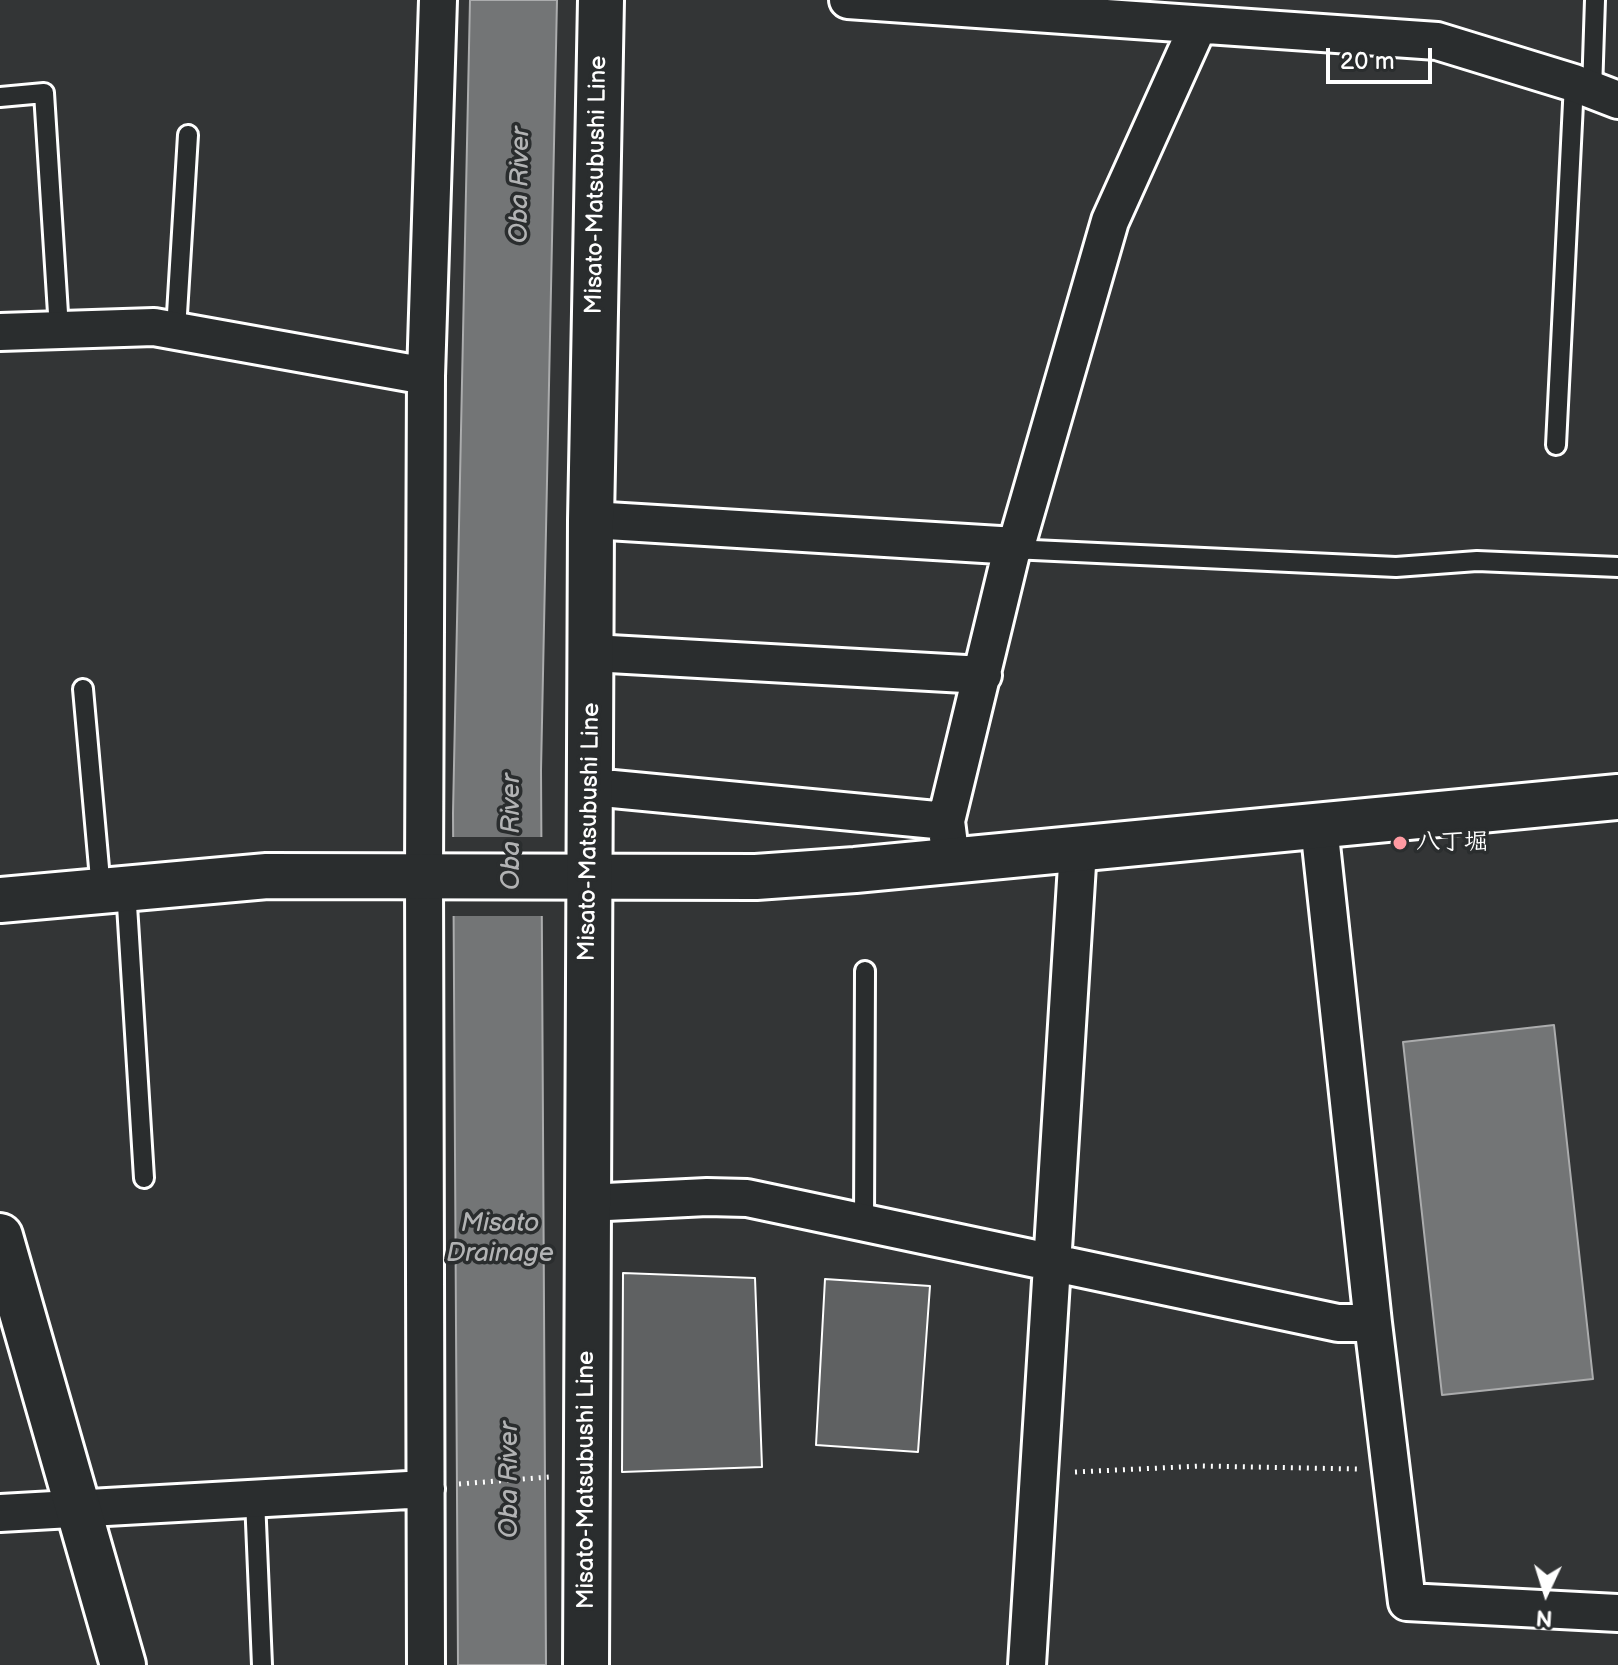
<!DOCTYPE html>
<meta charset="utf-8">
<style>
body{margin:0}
#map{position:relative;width:1618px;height:1665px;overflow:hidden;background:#333536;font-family:"Balsamiq Sans",sans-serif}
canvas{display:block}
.north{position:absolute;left:1506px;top:1553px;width:80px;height:80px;-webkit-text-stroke:6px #2a2d2e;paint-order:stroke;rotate:184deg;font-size:22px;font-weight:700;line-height:32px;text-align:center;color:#fff}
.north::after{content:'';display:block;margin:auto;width:28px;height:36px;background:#fff;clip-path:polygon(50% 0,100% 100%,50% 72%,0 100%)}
.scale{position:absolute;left:1326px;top:48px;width:106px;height:36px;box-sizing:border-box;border:4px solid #fff;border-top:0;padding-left:10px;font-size:24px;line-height:28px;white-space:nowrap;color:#fff;-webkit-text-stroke:6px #2a2d2e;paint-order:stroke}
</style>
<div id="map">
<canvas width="1618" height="1665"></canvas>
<div class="north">N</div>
<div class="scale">20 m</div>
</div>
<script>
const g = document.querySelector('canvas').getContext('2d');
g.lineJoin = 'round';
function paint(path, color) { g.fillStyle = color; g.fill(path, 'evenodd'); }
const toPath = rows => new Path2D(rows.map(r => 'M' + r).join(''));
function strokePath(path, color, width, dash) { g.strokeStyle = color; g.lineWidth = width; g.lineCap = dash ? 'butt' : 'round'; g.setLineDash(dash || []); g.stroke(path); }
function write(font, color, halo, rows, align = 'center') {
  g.font = font + ' "Balsamiq Sans","Klee One",sans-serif'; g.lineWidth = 7; g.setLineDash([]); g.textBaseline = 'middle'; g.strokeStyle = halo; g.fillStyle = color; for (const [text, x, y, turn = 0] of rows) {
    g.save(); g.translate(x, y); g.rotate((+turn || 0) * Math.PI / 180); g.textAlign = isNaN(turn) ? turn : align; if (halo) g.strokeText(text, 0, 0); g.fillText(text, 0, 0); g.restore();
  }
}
const water = toPath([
 [470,0,557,0,541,770,546,1665,458,1665,453,813,470,0],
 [1554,1025,1593,1379,1442,1395,1403,1042,1554,1025]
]);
paint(water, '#737576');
strokePath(water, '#abacad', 2);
paint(toPath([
 [449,837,545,837,545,916,450,916]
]), '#333536');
const building = toPath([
 [623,1273,755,1278,762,1467,622,1472,623,1273],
 [825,1279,930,1286,918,1452,816,1445,825,1279]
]);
paint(building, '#5f6162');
strokePath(building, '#fff', 2);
const service = toPath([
 [1592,91,1595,0],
 [0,97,44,93,59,329],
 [176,330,188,135],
 [1556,445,1574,83],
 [1012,549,1396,567,1477,561,1618,567],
 [83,689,101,890],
 [126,889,144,1178],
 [864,1223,865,971],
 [255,1499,262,1665]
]);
const minor = toPath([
 [848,0,1437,41,1574,83,1618,100],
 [0,332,154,327,426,376],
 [591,520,1016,546],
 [592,653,983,675],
 [613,789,946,821],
 [951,861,946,821,1012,549,1016,546,1110,221,1198,26],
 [587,1203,707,1197,747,1198,1338,1323,1373,1323,1319,826],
 [1373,1323,1407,1602,1618,1613],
 [0,1513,426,1489],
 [426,1665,424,875,426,376,438,0],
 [1027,1665,1078,849]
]);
const tertiary = toPath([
 [0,900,267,876,756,877,855,870,1618,797],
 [0,1236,123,1665]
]);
const primary = toPath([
 [586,1665,591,520,601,0]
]);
strokePath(service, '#fff', 24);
strokePath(minor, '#fff', 42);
strokePath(tertiary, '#fff', 50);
strokePath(primary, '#fff', 50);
strokePath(toPath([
 [1075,1472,1202,1466,1357,1469],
 [459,1484,549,1477]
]), '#fff', 5, [2, 6]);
strokePath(service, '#2a2d2e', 18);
strokePath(minor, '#2a2d2e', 36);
strokePath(tertiary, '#2a2d2e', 44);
strokePath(primary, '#2a2d2e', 44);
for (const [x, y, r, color] of [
 [1400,843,8,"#ff9aa2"]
]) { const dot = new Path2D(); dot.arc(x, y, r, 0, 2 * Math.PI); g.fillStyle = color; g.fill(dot); strokePath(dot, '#2a2d2e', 3); }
write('24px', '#fff', '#2a2d2e', [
 ["Misato-Matsubushi Line",597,185,-89],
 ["Misato-Matsubushi Line",590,832,-89],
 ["Misato-Matsubushi Line",587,1480,-90]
]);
write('bold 24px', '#fff', '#2a2d2e', [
 ["八丁堀",1416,843]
], 'left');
write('italic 26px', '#b2b3b4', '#2a2d2e', [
 ["Oba River",521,185,-89],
 ["Oba River",512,832,-90],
 ["Misato",500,1224],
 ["Drainage",500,1254],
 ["Oba River",510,1480,-90]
]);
</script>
